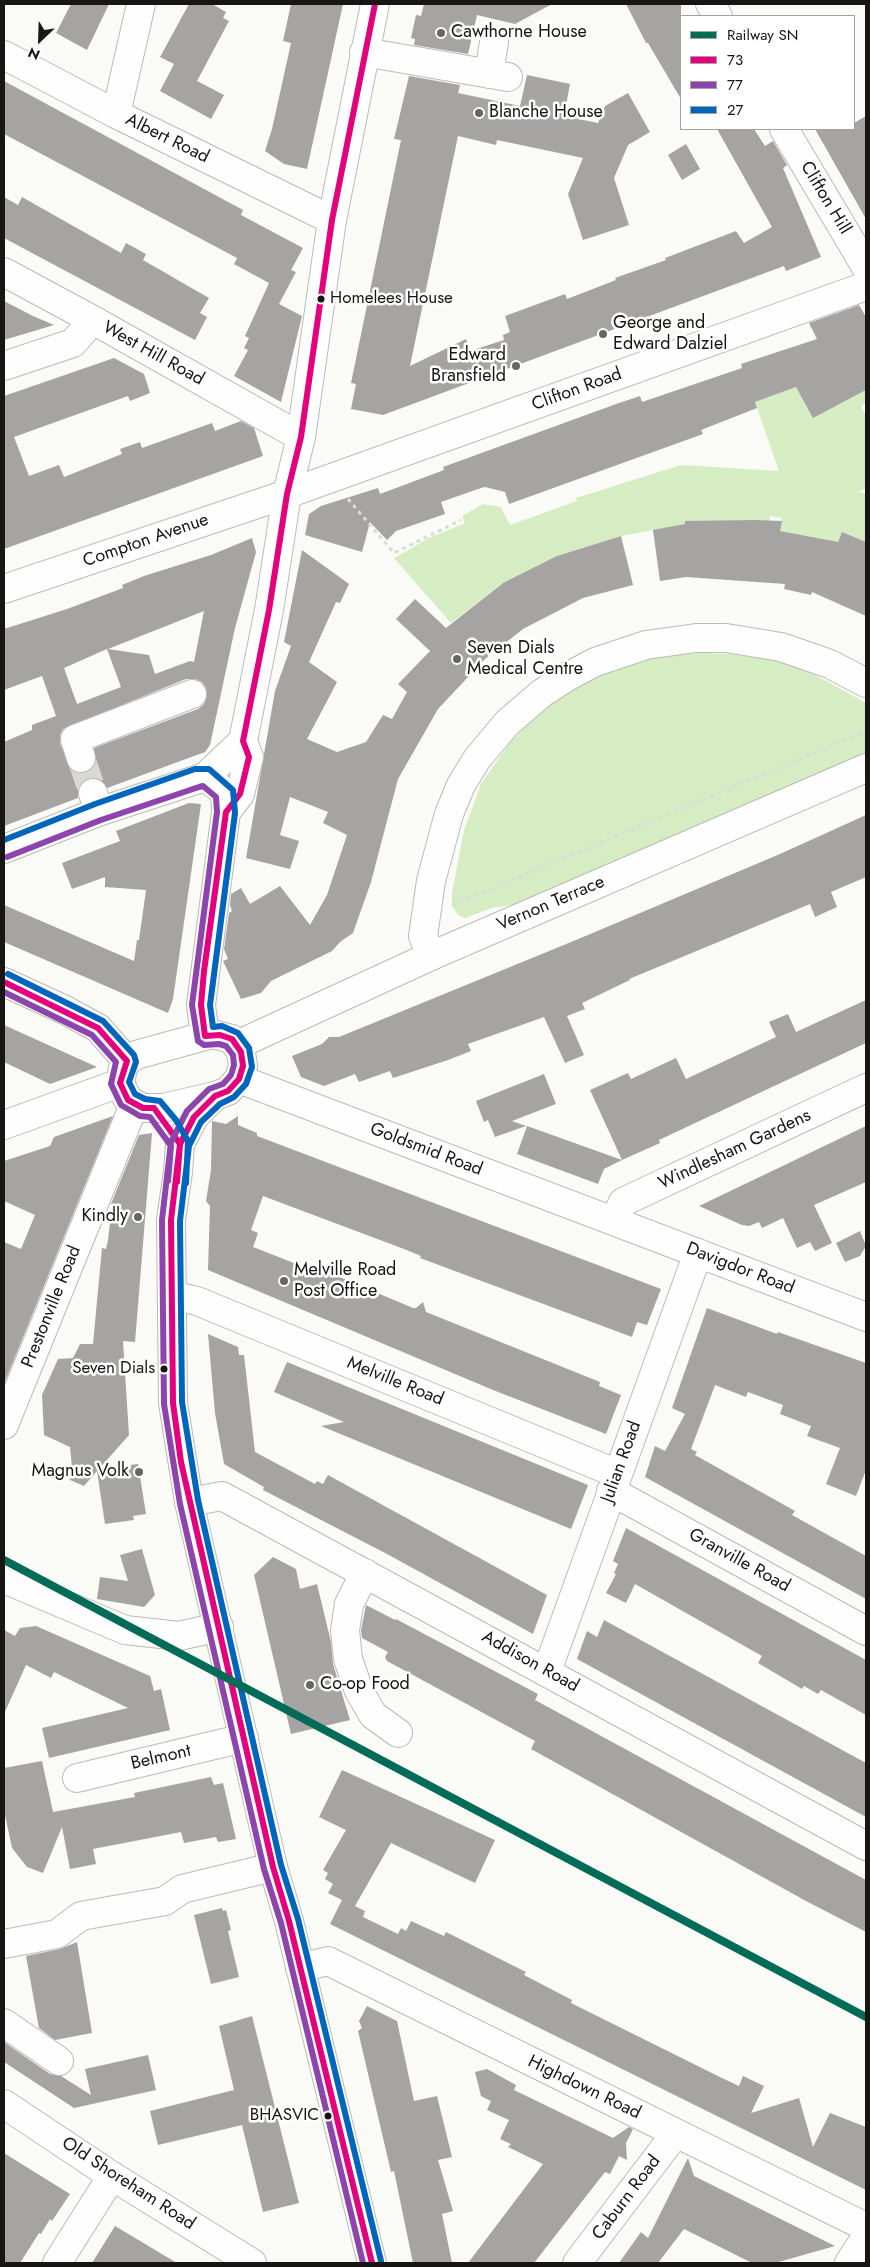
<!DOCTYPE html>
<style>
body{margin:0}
#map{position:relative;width:870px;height:2267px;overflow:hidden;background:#fafaf6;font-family:Jost,sans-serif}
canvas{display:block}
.frame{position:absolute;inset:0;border:5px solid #171614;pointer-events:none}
.legend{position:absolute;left:680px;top:15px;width:175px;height:115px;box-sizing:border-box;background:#fff;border:1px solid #a2a2a1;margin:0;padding:6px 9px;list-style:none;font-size:15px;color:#171614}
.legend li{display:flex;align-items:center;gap:10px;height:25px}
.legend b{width:25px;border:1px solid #a2a2a1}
.north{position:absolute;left:15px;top:15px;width:50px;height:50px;-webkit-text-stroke:4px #fff;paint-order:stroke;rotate:204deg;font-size:14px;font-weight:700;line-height:20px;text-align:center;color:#171614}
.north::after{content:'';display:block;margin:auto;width:18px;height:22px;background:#171614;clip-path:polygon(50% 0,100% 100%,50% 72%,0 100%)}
</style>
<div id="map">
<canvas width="870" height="2267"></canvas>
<div class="frame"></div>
<ul class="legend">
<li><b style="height:6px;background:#006b56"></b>Railway SN</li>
<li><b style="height:6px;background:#e5007d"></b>73</li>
<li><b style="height:6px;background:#8e44ad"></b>77</li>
<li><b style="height:6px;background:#0065bd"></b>27</li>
</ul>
<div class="north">N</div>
</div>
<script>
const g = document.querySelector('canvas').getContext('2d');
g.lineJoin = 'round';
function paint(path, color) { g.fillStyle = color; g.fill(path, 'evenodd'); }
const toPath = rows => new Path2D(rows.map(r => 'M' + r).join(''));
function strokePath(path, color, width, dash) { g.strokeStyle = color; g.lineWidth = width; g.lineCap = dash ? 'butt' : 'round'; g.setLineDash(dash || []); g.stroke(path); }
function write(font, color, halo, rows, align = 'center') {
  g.font = font + ' Jost,sans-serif'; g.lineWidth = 5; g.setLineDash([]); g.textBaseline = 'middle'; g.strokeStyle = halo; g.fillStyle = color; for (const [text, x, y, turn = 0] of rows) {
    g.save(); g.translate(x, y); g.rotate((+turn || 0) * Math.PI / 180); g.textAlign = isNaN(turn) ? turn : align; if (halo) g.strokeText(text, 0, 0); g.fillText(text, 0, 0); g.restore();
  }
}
paint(toPath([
 [796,387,814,417,866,390,866,403,861,406,866,416,866,488,859,492,866,494,866,542,842,532,833,554,812,537,798,535,778,537,782,518,770,516,770,521,685,521,685,528,653,530,621,536,560,555,501,584,451,623,394,558,429,538,465,523,462,516,483,504,501,507,510,525,577,501,576,498,681,465,779,471,755,402],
 [699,653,729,654,781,661,808,671,866,703,866,755,525,903,492,908,465,918,458,915,452,906,452,893,464,830,481,784,511,741,548,705,596,677,626,665,659,657]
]), '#d6edc3');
paint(toPath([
 [71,4,109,4,87,50,56,33],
 [189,4,212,4,226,12,223,18,229,21,197,81,224,95,211,119,160,91,174,64,160,57],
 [291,4,343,4,307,169,284,164,265,151,272,129,291,43,283,41],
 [424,4,552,4,515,24,477,15,468,54,414,45,415,39,411,38,416,15,421,16],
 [626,4,681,4,681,99,648,43,646,43],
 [527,75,570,84,564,116,598,123,605,106,628,93,650,132,628,145,614,178,629,225,583,240,568,194,583,158,497,140,496,145,458,136,410,366,466,339,470,351,504,340,503,335,510,332,505,316,565,294,567,299,616,280,615,278,666,260,665,258,736,231,744,243,772,227,717,129,754,129,765,146,773,141,787,165,783,168,821,257,786,271,784,266,383,415,351,409,356,384,351,383,401,140,394,139,409,76,460,85,458,93,520,106],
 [4,81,243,210,241,215,303,248,291,270,296,272,279,304,302,316,281,402,234,376,248,350,244,348,249,338,245,336,269,283,234,264,237,258,4,134],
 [866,116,866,219,815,129,854,129,854,123],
 [686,144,700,169,682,180,668,155],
 [4,197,18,205,22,197,121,253,126,243,146,254,143,260,209,298,200,313,207,317,195,340,4,238],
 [4,301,33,316,54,325,4,340],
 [859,305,866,317,866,390,813,418,796,387,755,402,757,408,701,430,703,434,509,504,505,492,485,487,478,489,441,502,445,514,396,531,387,540,370,522,362,552,305,535,309,514,321,506,378,488,380,494,444,470,443,467,619,403,640,396,642,402,742,368,741,364,817,339,809,323],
 [114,358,144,374,150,393,130,401,128,396,14,437,29,476,59,465,64,477,122,454,120,449,140,442,142,448,212,423,215,431,241,421,254,428,263,456,4,549,4,396],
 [755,520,782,521,780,531,838,542,842,532,866,542,866,616,812,592,811,595,784,589,785,584,686,577,660,581,653,530,685,524,685,521],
 [621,536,633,585,583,598,523,629,485,659,438,709,398,779,371,882,353,933,340,942,332,951,271,981,261,993,241,999,223,961,228,959,224,949,229,913,232,911,230,905,231,894,241,888,250,904,280,886,310,925,327,895,347,835,323,823,328,812,290,797,280,835,299,841,290,869,246,858,275,691,291,646,284,642,302,550,349,584,340,603,336,602,309,662,337,682,307,739,337,752,366,742,383,715,392,719,407,692,398,684,430,651,396,619,415,599,446,628,503,583,557,556],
 [252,538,256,552,235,628,210,745,205,752,107,788,98,778,89,778,82,782,78,788,78,798,4,826,4,742,32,730,32,725,56,716,42,676,4,690,4,629,67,609,123,588,122,585,144,576,211,555],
 [204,611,194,662,190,661,155,674,149,655,108,649],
 [107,649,121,687,77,704,64,668],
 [186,679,195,679,202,682,206,688,207,696,204,704,198,709,94,748,96,762,92,769,86,773,78,773,70,769,60,743,60,735,63,729],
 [189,803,201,804,173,999,168,1013,4,942,4,905,134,961,137,940,139,940,146,890,105,887,105,877,72,889,62,863,120,841,116,831],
 [866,815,866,877,831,892,837,907,815,917,810,904,629,979,630,980,582,1003,585,1009,567,1016,584,1055,565,1063,544,1017,468,1044,471,1051,448,1060,393,1078,390,1071,359,1082,355,1074,324,1086,301,1077,292,1056,322,1044,329,1037,339,1037,576,940,780,854],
 [866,1000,866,1043,659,1140,660,1143,622,1160,590,1090,628,1073,631,1079,676,1058,686,1079,776,1037,769,1022,788,1014,796,1032],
 [4,1025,97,1067,50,1084,4,1062],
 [544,1074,556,1104,512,1121,526,1126,495,1137,488,1120,484,1122,476,1101],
 [113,1116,4,1384,4,1242,21,1249,35,1215,4,1201,4,1161,50,1146,54,1137],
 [238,1116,238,1125,257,1133,257,1136,661,1289,647,1325,637,1322,632,1337,420,1258,421,1256,404,1249,263,1196,251,1230,258,1233,253,1247,322,1274,323,1270,413,1308,416,1308,423,1302,426,1312,600,1382,599,1386,621,1395,606,1434,493,1390,208,1270,210,1206,206,1201,211,1170,212,1121,226,1124],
 [527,1126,622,1160,604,1169,598,1184,517,1154],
 [866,1126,866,1182,814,1205,832,1243,815,1251,810,1242,797,1248,783,1218,762,1228,759,1222,749,1226,742,1225,699,1206],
 [152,1133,135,1342,123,1341,129,1435,99,1469,138,1464,146,1514,133,1516,134,1520,105,1524,97,1471,84,1486,70,1480,69,1471,72,1467,70,1447,44,1435,42,1395,58,1359,73,1358,80,1344,93,1344,102,1248,106,1249,108,1240,112,1205,111,1204,139,1135],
 [860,1231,866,1246,860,1256,845,1262,836,1243],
 [707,1308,777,1334,778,1332,866,1363,866,1470,856,1496,826,1484,840,1448,807,1436,811,1426,780,1414,783,1405,748,1392,746,1397,715,1385,691,1449,697,1452,695,1455,795,1511,792,1515,866,1556,866,1599,645,1477,655,1446,665,1451,685,1414,672,1408],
 [208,1334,238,1347,239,1355,244,1355,255,1452,315,1484,317,1481,323,1484,328,1475,547,1595,533,1634,387,1554,263,1490,264,1487,224,1464,215,1413],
 [287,1362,588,1485,571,1529,321,1426,344,1422,274,1392],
 [626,1528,866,1660,866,1715,821,1690,818,1694,804,1686,802,1689,758,1663,762,1656,635,1584,626,1603,606,1593,616,1574,614,1573,618,1564,613,1561],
 [142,1549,155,1595,144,1607,97,1599,100,1577,128,1581,120,1555],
 [273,1557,296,1569,300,1589,317,1584,331,1642,333,1664,350,1720,291,1734,254,1575],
 [366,1605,395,1620,396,1619,538,1694,535,1700,866,1880,866,1932,806,1901,531,1749,535,1741,387,1661,385,1657,388,1652,362,1638,361,1630],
 [604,1620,866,1763,866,1817,577,1659,587,1631,597,1637],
 [36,1626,150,1676,154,1691,161,1689,170,1730,49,1758,42,1728,128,1708,54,1672,51,1678,26,1665,4,1714,4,1630,15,1636,20,1628],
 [42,1761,53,1812,135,1797,134,1793,211,1777,214,1785,223,1783,236,1839,218,1842,216,1837,184,1843,181,1832,93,1849,96,1864,70,1869,62,1827,43,1873,27,1867,12,1848,4,1810,4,1768],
 [342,1770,495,1840,475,1883,391,1843,355,1906,365,1911,363,1917,398,1934,401,1928,406,1931,411,1921,444,1936,446,1932,526,1972,524,1975,572,2000,571,2003,724,2079,739,2086,743,2076,764,2086,751,2113,799,2098,813,2147,830,2113,866,2127,866,2190,330,1924,342,1900,328,1893,333,1884,325,1879,328,1873,323,1870,346,1830,319,1817],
 [222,1908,223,1911,226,1910,231,1930,228,1931,239,1977,211,1984,194,1915],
 [77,1942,92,2033,55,2040,39,2028,26,1956,60,1949],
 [367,2006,397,2021,414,2101,437,2096,452,2157,438,2160,453,2211,442,2214,452,2263,413,2263,394,2171,391,2172,358,2031,362,2028,359,2021],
 [252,2016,299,2203,263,2212,242,2125,158,2145,150,2111,234,2090,219,2026],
 [4,2042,50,2074,61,2076,91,2095,85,2069,148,2055,156,2090,74,2108,4,2062],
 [487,2069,516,2085,514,2090,613,2138,629,2127,633,2129,626,2143,627,2160,619,2156,610,2174,605,2172,534,2263,468,2263,543,2164,508,2147,511,2144,500,2139,509,2120,487,2110,491,2101,481,2096,475,2072],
 [4,2153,70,2194,52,2221,50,2219,41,2234,39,2233,20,2263,4,2263],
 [688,2158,694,2176,835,2246,775,2263,752,2263,684,2229,658,2263,619,2263,641,2232,648,2238],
 [115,2226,177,2263,92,2263]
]), '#a5a4a3');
strokePath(toPath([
 [81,758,93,793]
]), '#d8d8d4', 28, [28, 14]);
const minor = toPath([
 [710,4,718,16],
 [364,52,508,77],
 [4,55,116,114,332,220],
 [489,74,494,42],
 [116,114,141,4],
 [784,129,866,267],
 [4,272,93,320,301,437],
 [4,366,73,343,93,320],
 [4,589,287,494,866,286],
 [81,758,75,739,192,694],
 [93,793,98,812],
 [431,956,423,936,431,881,449,814,461,785,477,759,507,723,542,693,567,677,595,662,646,645,696,638,726,638,781,647,830,664,866,683],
 [614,1221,623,1202,866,1088],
 [172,1295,197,1301,618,1474],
 [4,1425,134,1105],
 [611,1491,866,1631],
 [189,1502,222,1496,866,1846],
 [365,1573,349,1604,345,1630,348,1659,359,1691,373,1715,398,1733],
 [4,1579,125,1630,179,1636,219,1627],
 [547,1671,698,1253],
 [77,1778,244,1738],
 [4,1944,57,1934,81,1916,165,1901,182,1889,273,1867],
 [300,1968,328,1961,866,2227],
 [4,2023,59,2061],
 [57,2263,112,2176],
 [577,2263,676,2133],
 [849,2263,866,2237]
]);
const major = toPath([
 [205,777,243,741],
 [226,812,240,794,249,757,243,741,269,610,287,494,301,437,332,220,375,4],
 [4,849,98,812,205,777],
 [4,982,65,1010,98,1028,127,1061],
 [212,1034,232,1039,241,1052,243,1066,239,1079,228,1091,215,1096,163,1108,143,1108,128,1100,120,1083,123,1068,127,1061,136,1055,212,1034],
 [205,1036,201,1005,226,812,225,792,205,777],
 [237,1045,431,956,866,768],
 [239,1079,866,1317],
 [215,1096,194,1117,180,1144,178,1172,171,1220,173,1403,189,1502,273,1867,289,1921,372,2263],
 [4,1125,120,1083],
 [4,2104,112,2176,252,2263]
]);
strokePath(minor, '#bbbab7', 30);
strokePath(major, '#bbbab7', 30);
strokePath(toPath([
 [348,499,394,553,461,520],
 [452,905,866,731]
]), '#dbdbda', 3, [4, 4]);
strokePath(minor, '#fefefe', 28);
strokePath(major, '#fefefe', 28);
strokePath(toPath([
 [4,982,98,1028,127,1061,120,1083,128,1100,143,1108,154,1108,180,1144,177,1182],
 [372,2263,289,1921,273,1867,181,1462,173,1403,171,1220,180,1144,194,1117,215,1096,228,1091,239,1079,243,1066,241,1052,232,1039,220,1035,205,1036,201,1005,204,971,226,812,240,794,249,757,243,741,269,610,287,494,301,437,332,220,375,4]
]), '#e5007d', 6);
strokePath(toPath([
 [7,857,101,820,199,787,203,786,216,797,217,812,192,1005,198,1041,204,1045,219,1044,226,1046,233,1055,234,1065,231,1075,223,1084,209,1089,187,1111,171,1142,162,1220,164,1404,180,1504,264,1869,281,1923,363,2263],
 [4,992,92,1035,116,1062,111,1084,121,1105,140,1116,150,1117,171,1146,168,1181]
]), '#8e44ad', 6);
strokePath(toPath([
 [4,840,95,804,195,769,209,769,233,790,235,813,210,1005,213,1027,222,1026,238,1033,249,1048,252,1067,246,1084,234,1097,220,1104,201,1122,189,1146,180,1221,182,1402,198,1500,281,1865,298,1919,381,2261],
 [8,974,103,1021,134,1055,136,1062,129,1082,135,1094,145,1099,160,1101,176,1120,188,1141,186,1183]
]), '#0065bd', 6);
strokePath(toPath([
 [4,1560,866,2017]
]), '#006b56', 8);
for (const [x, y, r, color] of [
 [441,33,5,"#666663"],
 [479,113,5,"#666663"],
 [321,299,4.5,"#171614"],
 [603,334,5,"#666663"],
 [516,366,5,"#666663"],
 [457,659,5,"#666663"],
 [138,1217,5,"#666663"],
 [284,1281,5,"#666663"],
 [164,1369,4.5,"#171614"],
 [139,1472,5,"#666663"],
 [310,1685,5,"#666663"],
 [328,2116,4.5,"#171614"]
]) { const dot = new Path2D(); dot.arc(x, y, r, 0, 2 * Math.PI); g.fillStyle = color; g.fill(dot); strokePath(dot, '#fff', 2); }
write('17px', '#171614', '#fff', [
 ["Homelees House",330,299,"left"],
 ["Seven Dials",155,1369],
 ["BHASVIC",319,2116]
], 'right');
write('18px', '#171614', '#fff', [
 ["Cawthorne House",451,33],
 ["Blanche House",489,113],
 ["George and",613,324],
 ["Edward Dalziel",613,345],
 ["Edward",506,356,"right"],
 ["Bransfield",506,377,"right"],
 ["Seven Dials",467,649],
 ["Medical Centre",467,670],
 ["Kindly",128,1217,"right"],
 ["Melville Road",294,1271],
 ["Post Office",294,1292],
 ["Magnus Volk",129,1472,"right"],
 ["Co-op Food",320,1685]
], 'left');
write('18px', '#171614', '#fff', [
 ["Albert Road",167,139,26],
 ["Clifton Hill",825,198,59],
 ["West Hill Road",153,354,29],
 ["Clifton Road",577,390,-20],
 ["Compton Avenue",146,541,-19],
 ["Vernon Terrace",551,904,-23],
 ["Goldsmid Road",426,1150,21],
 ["Windlesham Gardens",735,1150,-25],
 ["Davigdor Road",740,1269,21],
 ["Prestonville Road",52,1307,-68],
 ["Melville Road",395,1382,22],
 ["Julian Road",622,1462,-70],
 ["Granville Road",739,1561,29],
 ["Addison Road",530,1662,29],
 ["Belmont",161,1758,-13],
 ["Highdown Road",584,2088,26],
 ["Old Shoreham Road",128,2184,33],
 ["Caburn Road",627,2198,-53]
]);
</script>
